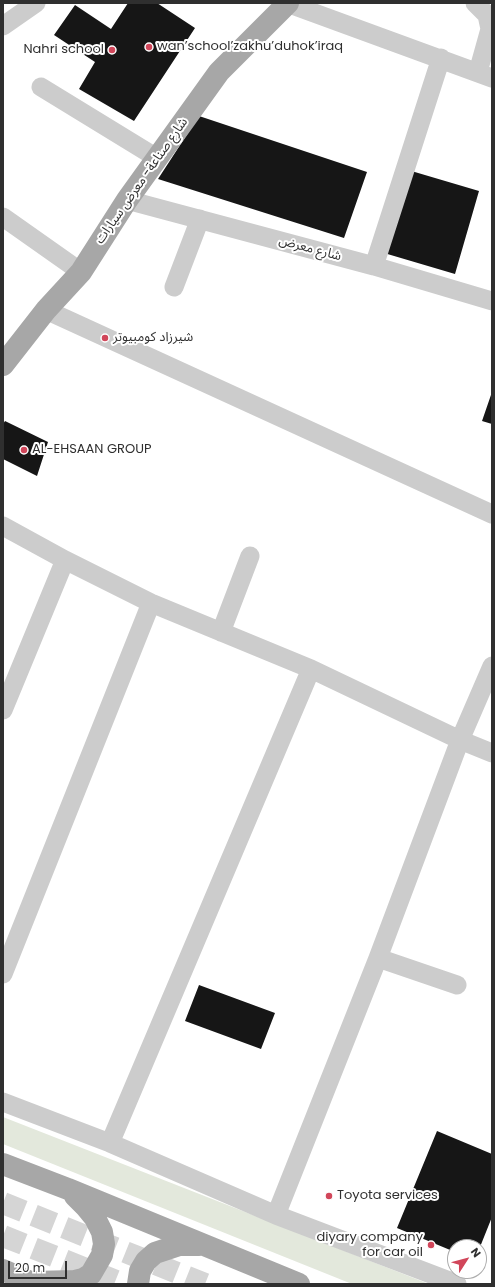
<!DOCTYPE html>
<meta charset="utf-8">
<style>
body{margin:0}
#map{position:relative;width:495px;height:1287px;overflow:hidden;background:#fff;font-family:Poppins,sans-serif}
canvas{display:block}
.frame{position:absolute;inset:0;border:4px solid #2f2f2f;pointer-events:none}
.north{position:absolute;left:447px;top:1239px;width:40px;height:40px;box-sizing:border-box;background:#fff;border:1px solid #acacac;border-radius:50%;rotate:54deg;font-size:11px;font-weight:700;line-height:16px;text-align:center;color:#2f2f2f}
.north::after{content:'';display:block;margin:auto;width:14px;height:18px;background:#d1465a;clip-path:polygon(50% 0,100% 100%,50% 72%,0 100%)}
.scale{position:absolute;left:8px;top:1261px;width:59px;height:18px;box-sizing:border-box;border:2px solid #2f2f2f;border-top:0;padding-left:5px;font-size:12px;line-height:14px;white-space:nowrap;color:#2f2f2f;-webkit-text-stroke:3px #fff;paint-order:stroke}
</style>
<div id="map">
<canvas width="495" height="1287"></canvas>
<div class="frame"></div>
<div class="north">N</div>
<div class="scale">20 m</div>
</div>
<script>
const g = document.querySelector('canvas').getContext('2d');
g.lineJoin = 'round';
function paint(path, color) { g.fillStyle = color; g.fill(path, 'evenodd'); }
const toPath = rows => new Path2D(rows.map(r => 'M' + r).join(''));
function strokePath(path, color, width, dash) { g.strokeStyle = color; g.lineWidth = width; g.lineCap = dash ? 'butt' : 'round'; g.setLineDash(dash || []); g.stroke(path); }
function write(font, color, halo, rows, align = 'center') {
  g.font = font + ' Poppins,"Noto Sans Arabic",sans-serif'; g.lineWidth = 4; g.setLineDash([]); g.textBaseline = 'middle'; g.strokeStyle = halo; g.fillStyle = color; for (const [text, x, y, turn = 0] of rows) {
    g.save(); g.translate(x, y); g.rotate((+turn || 0) * Math.PI / 180); g.textAlign = isNaN(turn) ? turn : align; if (halo) g.strokeText(text, 0, 0); g.fillText(text, 0, 0); g.restore();
  }
}
paint(toPath([
 [3,1117,429,1284,352,1284,3,1144]
]), '#e3e8dc');
paint(toPath([
 [128,3,157,3,195,28,134,121,79,89,95,62,54,35,75,5,111,29],
 [199,116,367,172,344,238,158,179],
 [408,170,479,191,455,274,384,253],
 [492,392,492,424,482,421],
 [5,421,48,442,37,476,3,459,3,424],
 [199,985,275,1013,261,1049,185,1021],
 [437,1131,492,1154,492,1217,480,1247,455,1247,455,1252,397,1228]
]), '#161616');
strokePath(toPath([
 [3,1203,205,1284],
 [3,1236,124,1284]
]), '#d5d5d5', 22, [22, 11]);
strokePath(toPath([
 [287,3,492,78],
 [475,3,487,15,490,29,478,72],
 [3,26,36,3],
 [41,87,157,158],
 [127,200,374,266,492,301],
 [3,217,81,272],
 [374,266,441,58],
 [174,287,200,219],
 [46,310,492,514],
 [3,526,65,560,151,603,311,669,460,740,378,958,276,1215],
 [221,632,250,556],
 [492,666,460,740,492,753],
 [3,710,65,560],
 [378,958,457,985],
 [3,974,151,603],
 [3,1102,110,1143,276,1215,457,1284],
 [110,1143,311,669]
]), '#ccc', 19);
strokePath(toPath([
 [3,365,46,310,81,272,127,200,219,72,288,3],
 [3,1164,68,1189,299,1284],
 [3,1270,35,1284],
 [32,1282,75,1281,83,1279,91,1274,102,1255,104,1244,102,1232,95,1218,86,1207,75,1196],
 [138,1284,140,1271,146,1261,155,1253,179,1245,199,1245]
]), '#a7a7a7', 22);
for (const [x, y, r, color] of [
 [149,47,4,"#d1465a"],
 [112,50,4,"#d1465a"],
 [105,338,4,"#d1465a"],
 [24,450,4,"#d1465a"],
 [329,1196,4,"#d1465a"],
 [431,1245,4,"#d1465a"]
]) { const dot = new Path2D(); dot.arc(x, y, r, 0, 2 * Math.PI); g.fillStyle = color; g.fill(dot); strokePath(dot, '#fff', 1.5); }
write('13px', '#2f2f2f', '#fff', [
 ["wan’school’zakhu’duhok’iraq",157,47],
 ["Nahri school",104,50,"right"],
 ["شيرزاد كومبيوتر",113,338],
 ["AL-EHSAAN GROUP",32,450],
 ["Toyota services",337,1196],
 ["diyary company",423,1238,"right"],
 ["for car oil",423,1253,"right"]
], 'left');
write('13px', '#2f2f2f', '#fff', [
 ["شارع صناعة- معرض سيارات",142,181,-55],
 ["شارع معرض",310,249,15]
]);
</script>
